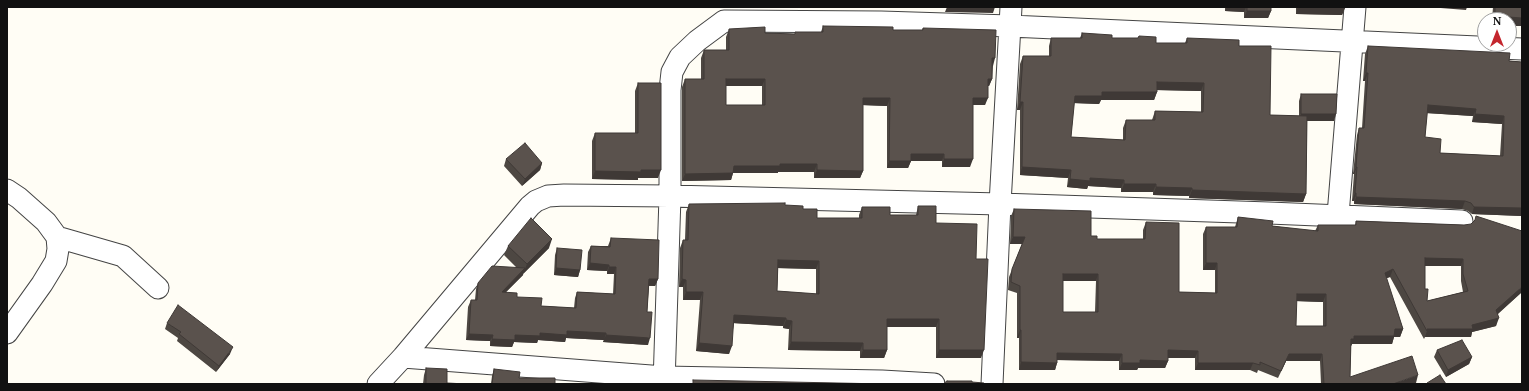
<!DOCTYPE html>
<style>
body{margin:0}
#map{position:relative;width:1529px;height:391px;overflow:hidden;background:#fffdf5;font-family:"Noto Serif",serif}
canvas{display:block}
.frame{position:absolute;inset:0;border:8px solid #111;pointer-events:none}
.north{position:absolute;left:1477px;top:12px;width:40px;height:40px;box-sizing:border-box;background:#fff;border:1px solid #a0a0a0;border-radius:50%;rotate:0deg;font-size:11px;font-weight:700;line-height:16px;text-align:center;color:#111}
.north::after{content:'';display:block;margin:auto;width:14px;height:18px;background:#c4262e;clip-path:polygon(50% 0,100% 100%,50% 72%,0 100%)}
</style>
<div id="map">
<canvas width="1529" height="391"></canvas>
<div class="frame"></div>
<div class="north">N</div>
</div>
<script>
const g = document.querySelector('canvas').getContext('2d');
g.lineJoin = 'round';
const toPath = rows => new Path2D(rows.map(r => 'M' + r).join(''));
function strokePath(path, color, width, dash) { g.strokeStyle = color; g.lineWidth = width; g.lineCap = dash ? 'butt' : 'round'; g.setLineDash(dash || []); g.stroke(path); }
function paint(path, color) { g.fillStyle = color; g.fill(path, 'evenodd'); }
const minor = toPath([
 [7,190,19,198,46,222,57,237,58,249,56,261,42,284,7,333],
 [1338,215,1355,7],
 [57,237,123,256,158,288],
 [403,357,664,377,882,381,934,384],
 [378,384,403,357,530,206,536,201,548,196,564,195,670,196,1000,204,1011,7],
 [664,384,670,196,670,90,672,72,680,57,697,41,724,21,881,22,1010,26,1522,49],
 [992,384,1000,204,1269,213,1462,221]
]);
strokePath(minor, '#444', 23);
strokePath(minor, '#fff', 21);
paint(toPath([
 [1223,7,1271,7,1271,11,1268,18,1244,18,1244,12,1225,11,1225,7],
 [1296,7,1345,7,1342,15,1296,14],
 [1493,7,1522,7,1522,26,1509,26,1509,20,1492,20],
 [823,26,893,30,922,30,923,28,993,66,992,79,989,86,988,86,985,105,973,105,970,167,942,167,942,161,911,161,908,168,887,168,887,106,863,105,863,171,860,178,814,178,814,172,778,172,778,173,733,173,731,180,682,181,682,87,685,79,701,79,701,58,704,50,726,50,726,37,729,29,765,33,795,34,795,32,821,32],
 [726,86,762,86,762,105,726,105],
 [1082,33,1112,38,1138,38,1139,36,1156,43,1185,43,1187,38,1239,46,1270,115,1299,116,1299,101,1301,94,1334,121,1307,121,1306,194,1303,202,1189,198,1189,196,1153,195,1153,192,1121,192,1121,188,1088,186,1087,189,1067,187,1068,178,1020,175,1020,110,1017,110,1020,64,1023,56,1049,56,1049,46,1051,38,1080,38],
 [1157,90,1201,91,1201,112,1155,111,1152,120,1126,120,1123,128,1123,140,1071,137,1074,103,1099,104,1101,100,1154,100,1157,92],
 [1368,46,1522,62,1522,216,1472,214,1468,211,1462,209,1354,204,1354,201,1352,201,1354,174,1353,174,1357,135,1359,128,1362,128,1365,81,1363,81,1365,54],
 [1427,113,1473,116,1472,122,1502,124,1500,156,1440,153,1425,137],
 [638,83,658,178,638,178,638,180,592,179,592,141,595,133,635,133,635,91],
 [506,159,542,163,540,170,522,186,504,166],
 [689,204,785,205,803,209,817,218,859,218,859,215,862,207,890,215,916,215,918,206,936,223,976,259,981,358,936,358,936,327,887,327,887,350,884,358,860,358,860,351,788,350,789,329,783,328,783,326,734,323,729,354,696,351,700,300,683,300,683,287,679,287,680,248,683,240,685,240,686,212],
 [778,268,816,269,816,294,777,291],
 [1014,209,1097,239,1143,239,1143,230,1146,222,1179,292,1215,293,1215,270,1203,270,1203,234,1206,227,1235,227,1238,217,1272,226,1315,231,1318,225,1355,225,1356,221,1464,225,1522,292,1498,314,1496,326,1472,332,1471,337,1425,337,1424,339,1390,277,1386,278,1403,329,1400,337,1394,337,1392,344,1352,344,1351,346,1350,377,1416,383,1412,384,1321,384,1320,361,1286,361,1278,378,1258,370,1257,373,1250,370,1195,370,1195,358,1168,358,1168,361,1165,368,1138,368,1137,370,1119,370,1119,361,1057,360,1057,363,1055,370,1019,370,1019,338,1017,338,1017,293,1008,290,1009,277,1022,244,1010,244,1011,216],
 [1425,266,1461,266,1461,281,1463,292,1427,301,1425,289],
 [1063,281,1096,281,1095,312,1063,312],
 [1296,301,1323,302,1323,326,1296,326],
 [611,238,658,279,655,286,649,286,647,312,648,345,603,342,604,340,566,338,565,342,538,340,537,343,514,342,512,347,490,346,490,341,466,340,468,307,471,300,475,300,476,289,478,283,517,268,504,255,508,246,549,248,523,274,523,275,506,292,517,297,541,306,574,308,575,298,577,292,613,294,614,274,607,274,607,271,587,270,588,252,591,246,608,246],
 [557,248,580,270,578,277,554,275,555,255],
 [167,323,230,354,216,372,177,341,178,338,165,329],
 [1437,350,1472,357,1469,364,1446,377,1434,357],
 [426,368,447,383,466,384,423,384,424,375],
 [494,369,519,378,555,384,491,384,492,376]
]), '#4d4742');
paint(toPath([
 [947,7,999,7,995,7,993,13,945,12],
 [1227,7,1246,7,1244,12,1225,11],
 [1298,7,1323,7,1345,8,1342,15,1296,14],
 [1428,7,1467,7,1466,10],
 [1247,11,1271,11,1268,18,1244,18],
 [1495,16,1522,18,1522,26,1509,26,1509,20,1493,20],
 [992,58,995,58,993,66,990,66],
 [1366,73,1368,73,1365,81,1363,81],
 [726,79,765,79,762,86,724,86],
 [988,79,992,79,989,86,986,86],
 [1157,82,1204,83,1201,91,1154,90],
 [1102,92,1157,92,1154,100,1101,100,1099,104,1072,103,1075,96],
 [863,98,890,98,887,106,860,105],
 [973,98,988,98,985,105,970,105],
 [1020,102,1023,102,1020,110,1017,110],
 [1428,105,1476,109,1473,116,1425,113],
 [1301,114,1336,114,1334,121,1299,121],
 [1475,114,1504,116,1502,124,1472,122],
 [911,154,944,154,942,161,911,161,908,168,887,168,889,161],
 [944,159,973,159,970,167,942,167],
 [542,163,540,170,522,186,525,179],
 [780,164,817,164,814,172,778,172,778,173,733,173,731,180,682,181,685,174,734,166],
 [1022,167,1071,170,1068,178,1020,175],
 [1356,167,1357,167,1354,174,1353,174],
 [641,170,661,170,658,178,638,178,638,180,592,179,595,171],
 [817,170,863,171,860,178,814,178],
 [1090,178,1124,180,1121,188,1088,186,1087,189,1067,187,1070,179],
 [1124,184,1156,184,1153,192,1121,192],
 [1156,187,1192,188,1189,196,1153,195],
 [1192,190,1306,194,1303,202,1189,198],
 [1355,193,1356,193,1354,201,1352,201],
 [1356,197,1465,201,1462,209,1354,204],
 [1474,207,1522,208,1522,216,1472,214],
 [1013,237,1025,237,1022,244,1010,244],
 [552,239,549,248,523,274,527,264],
 [1425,258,1463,259,1461,266,1423,266],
 [778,260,819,261,816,269,775,268],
 [590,263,609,265,607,271,587,270],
 [1206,263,1217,263,1215,270,1203,270],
 [609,267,616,267,614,274,607,274],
 [525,268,523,275,499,299,502,292],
 [556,268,580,270,578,277,554,275],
 [1393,269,1390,277,1382,280,1385,273],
 [1063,274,1098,274,1096,281,1060,281],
 [649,279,658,279,655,286,647,285],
 [682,279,686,280,683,287,679,287],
 [1522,287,1522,292,1494,317,1496,310],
 [686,292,703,292,700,300,683,300],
 [1297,294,1326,294,1323,302,1294,301],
 [734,315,786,318,783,326,731,323],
 [1499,318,1496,326,1472,332,1471,337,1425,337,1427,331,1427,329,1472,325],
 [887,319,939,319,936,327,884,327],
 [786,320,792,321,789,329,783,328],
 [1395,329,1403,329,1400,337,1394,337,1392,344,1352,344,1351,346,1348,346,1351,339,1354,336],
 [1020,330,1021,330,1019,338,1017,338],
 [567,331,606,333,604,340,566,338,565,342,538,340,537,343,514,342,512,347,490,346,492,339,515,335],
 [469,334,493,335,490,341,466,340],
 [606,335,650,338,648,345,603,342],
 [791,342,863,343,860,351,788,350],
 [699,343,732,346,729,354,696,351],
 [233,347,230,354,216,372,219,366],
 [863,350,887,350,884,358,860,358],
 [939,350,984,350,981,358,936,358],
 [1168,350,1198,351,1195,358,1165,358],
 [1057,353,1122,354,1119,361,1055,360],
 [1289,354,1322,354,1320,361,1286,361,1278,378],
 [1472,357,1469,364,1446,377,1448,370],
 [1140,360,1168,361,1165,368,1138,368,1137,370,1119,370,1122,363],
 [1021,362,1057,363,1055,370,1019,370],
 [1198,363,1253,363,1250,370,1195,370],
 [1418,375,1416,383,1412,384,1393,384]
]), '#3f3936');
const building = toPath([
 [1247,7,1271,7,1271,11,1247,11,1247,7],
 [1323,7,1345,7,1345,8,1323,7],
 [1495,7,1522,7,1522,18,1495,16,1495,7],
 [823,26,893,27,893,30,923,30,923,28,996,30,995,58,992,58,992,79,988,79,988,98,973,98,973,159,944,159,944,154,911,154,911,161,889,161,890,98,863,98,863,171,817,170,817,164,780,164,780,166,734,166,733,173,685,174,685,79,704,79,704,50,729,50,729,29,765,27,765,33,795,34,795,32,823,32,823,26],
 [726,79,765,79,765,105,726,105,726,79],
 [1082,33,1112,35,1112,38,1138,38,1139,36,1156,37,1156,43,1187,43,1187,38,1239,40,1239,46,1271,46,1270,115,1307,116,1306,194,1192,190,1192,188,1156,187,1156,184,1124,184,1124,180,1090,178,1090,181,1070,179,1071,170,1022,167,1023,102,1020,102,1023,56,1051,56,1051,38,1082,38,1082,33],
 [1157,82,1204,83,1203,112,1155,111,1155,120,1126,120,1125,140,1071,137,1075,96,1102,96,1102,92,1157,92,1157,82],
 [1368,46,1510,53,1509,61,1522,62,1522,208,1474,207,1471,203,1465,201,1356,197,1356,193,1355,193,1357,167,1356,167,1359,128,1364,128,1368,73,1366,73,1368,46],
 [1428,105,1476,109,1475,114,1504,116,1503,156,1440,153,1441,139,1425,137,1428,105],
 [638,83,661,83,661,170,641,170,641,172,595,171,595,133,638,133,638,83],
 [1301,94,1337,94,1336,114,1301,114,1301,94],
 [525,143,542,163,525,179,506,159,525,143],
 [785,203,785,205,803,206,803,209,817,209,817,218,862,218,862,207,890,207,890,215,918,215,918,206,936,206,936,223,977,224,976,259,988,259,984,350,939,350,939,319,887,319,887,350,863,350,863,343,791,342,792,321,786,320,786,318,734,315,732,346,699,343,703,292,686,292,686,280,682,279,683,240,688,240,689,204,785,203],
 [778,260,819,261,819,294,777,291,778,260],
 [1014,209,1091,211,1091,236,1097,236,1097,239,1145,239,1146,222,1179,223,1179,292,1217,293,1217,263,1206,263,1206,227,1237,227,1238,217,1273,221,1272,226,1318,231,1318,225,1356,225,1356,221,1464,225,1471,224,1475,220,1476,216,1522,231,1522,287,1496,310,1499,318,1472,325,1473,329,1427,329,1427,331,1393,269,1385,273,1403,329,1395,329,1394,336,1354,336,1354,339,1351,339,1350,377,1412,356,1418,375,1393,384,1324,384,1322,354,1289,354,1281,371,1260,362,1260,365,1253,363,1198,363,1198,351,1168,350,1168,361,1140,360,1140,363,1122,363,1122,354,1057,353,1057,363,1021,362,1021,330,1020,330,1020,286,1011,282,1012,269,1025,237,1013,237,1014,209],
 [1425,258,1463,259,1463,274,1468,291,1427,301,1428,289,1425,289,1425,258],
 [1063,274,1098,274,1098,312,1063,312,1063,274],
 [1297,294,1326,294,1326,326,1296,326,1297,294],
 [531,218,552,239,527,264,508,246,531,218],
 [611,238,659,240,658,279,649,279,647,312,652,312,650,338,606,335,606,333,567,331,567,335,540,333,540,336,515,335,515,340,492,339,493,335,469,334,471,300,477,300,478,283,492,266,525,268,502,292,517,293,517,297,542,298,541,306,576,308,577,292,615,294,616,267,609,267,609,265,590,263,591,246,610,247,611,238],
 [557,248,582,250,580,270,556,268,557,248],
 [178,305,233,347,219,366,179,334,181,332,167,323,178,305],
 [1462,340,1472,357,1448,370,1437,350,1462,340],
 [426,368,447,369,447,383,466,384,426,384,426,368],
 [494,369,520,372,519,378,555,378,555,384,492,384,494,369],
 [1440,375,1446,384,1428,384,1427,383,1440,375],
 [693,380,885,384,693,384,693,380],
 [947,381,972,381,972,382,984,383,984,384,943,384,947,381]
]);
paint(building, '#5a524d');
strokePath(building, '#3f3936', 1);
</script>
